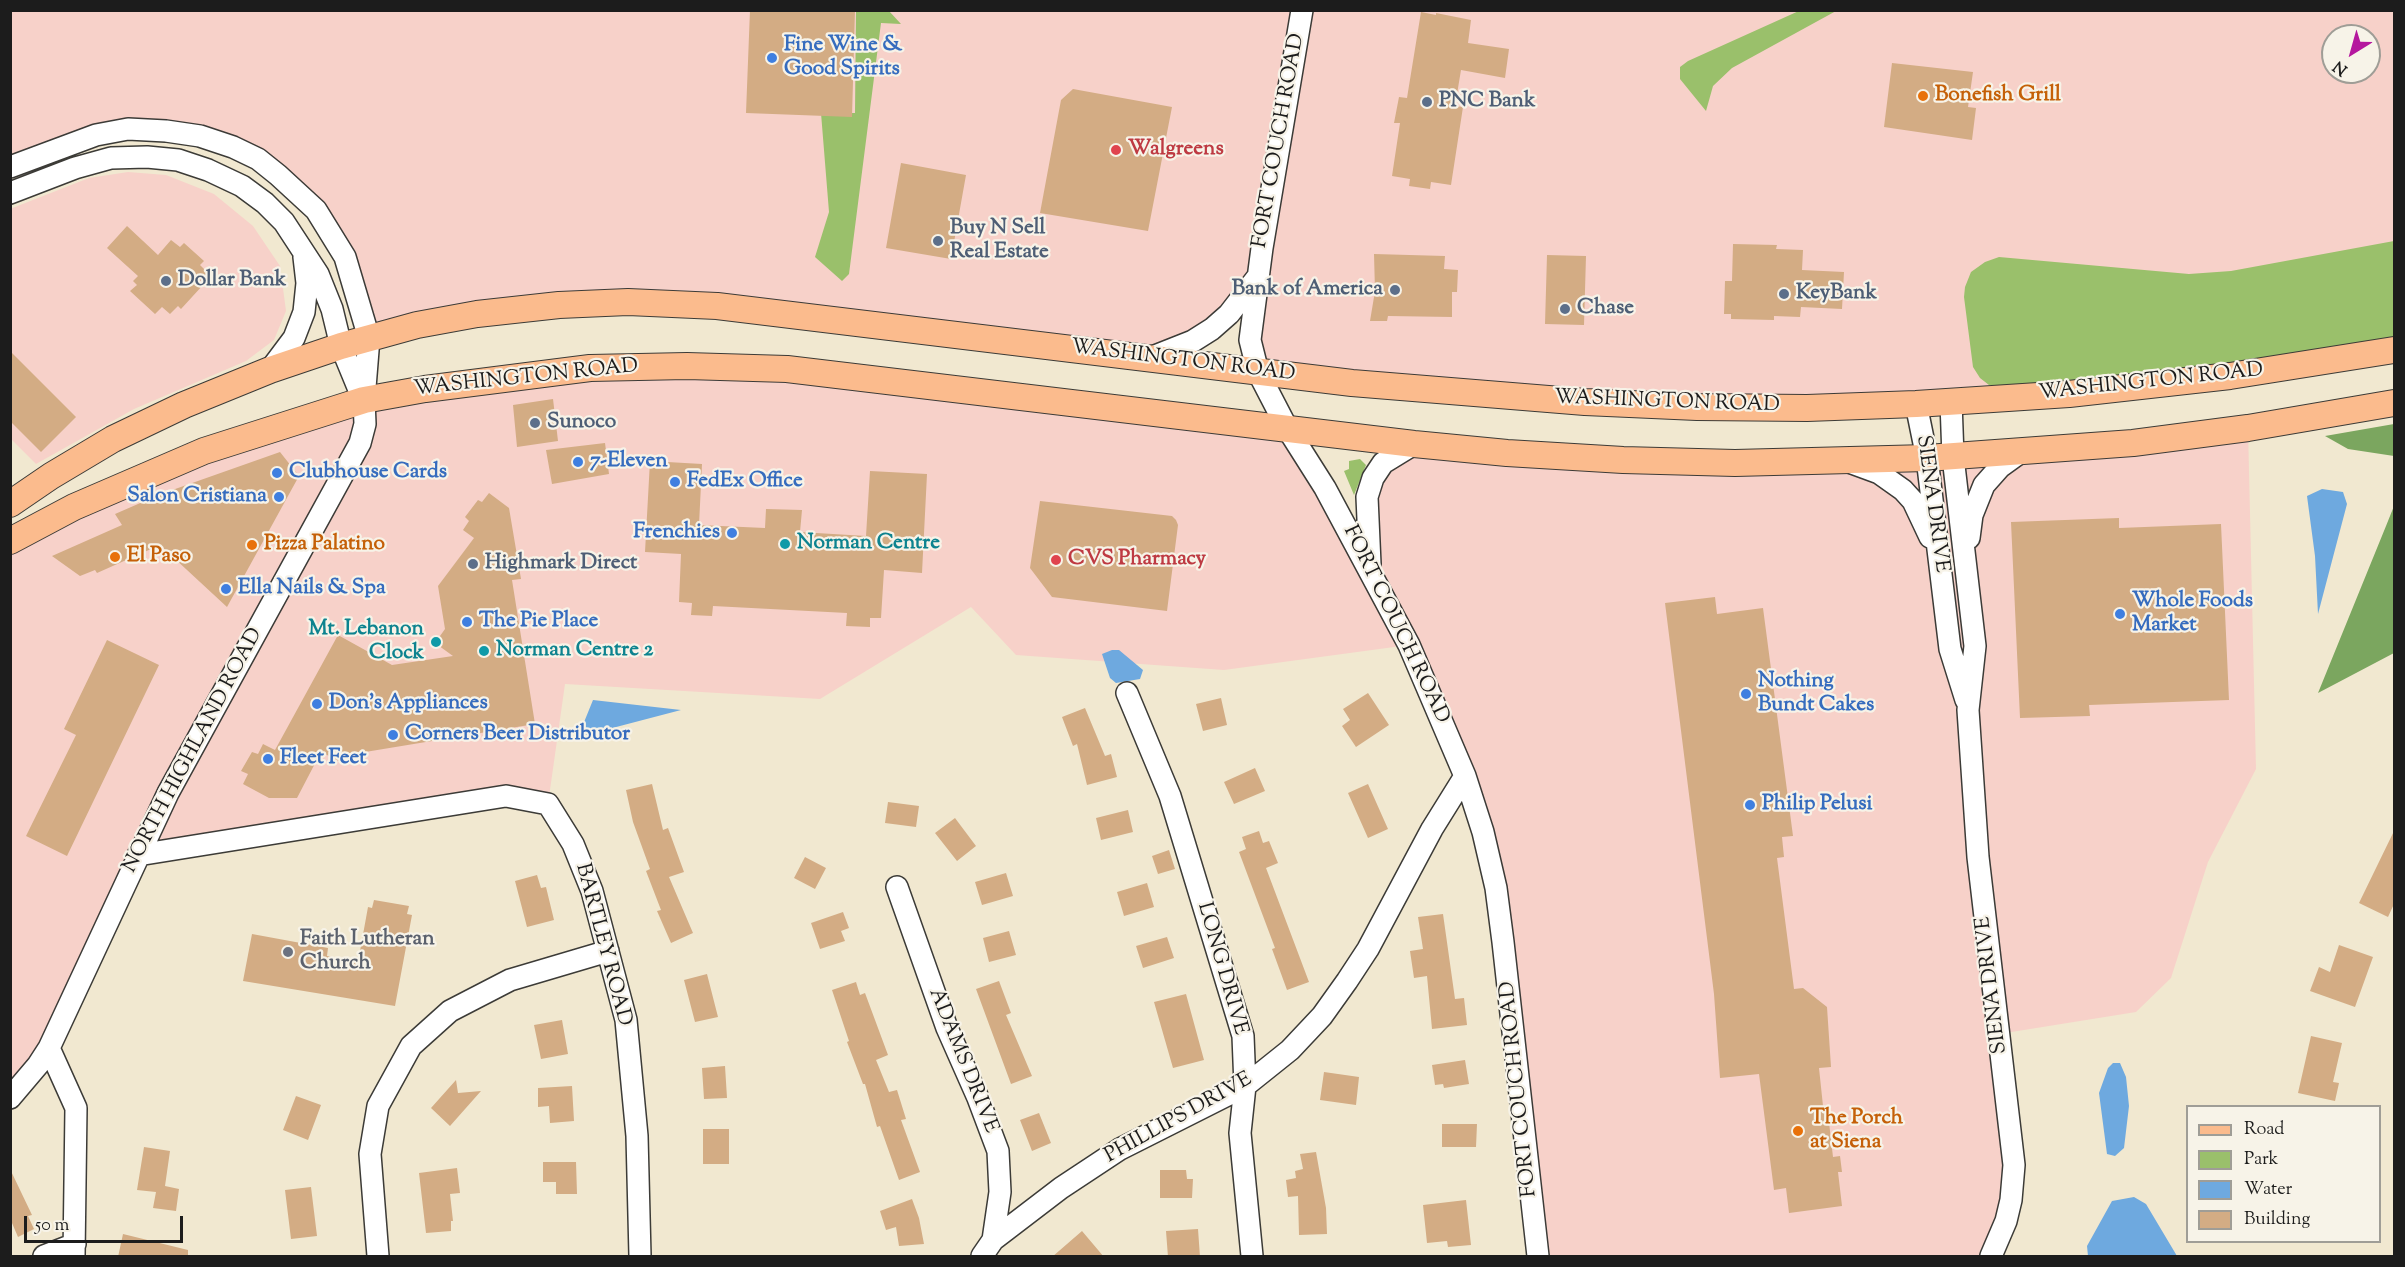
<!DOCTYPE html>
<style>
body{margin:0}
#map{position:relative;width:2405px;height:1267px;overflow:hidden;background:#f1e8d0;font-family:"Sorts Mill Goudy",serif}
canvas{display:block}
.frame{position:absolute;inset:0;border:12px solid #1c1c1c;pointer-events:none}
.legend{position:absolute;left:2186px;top:1105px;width:195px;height:138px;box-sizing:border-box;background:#f7f3e8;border:2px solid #9f9d96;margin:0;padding:8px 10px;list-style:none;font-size:18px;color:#1c1c1c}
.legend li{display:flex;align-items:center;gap:12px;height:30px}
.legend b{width:30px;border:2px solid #9f9d96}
.north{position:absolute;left:2321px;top:24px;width:60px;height:60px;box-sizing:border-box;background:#f7f3e8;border:2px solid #9f9d96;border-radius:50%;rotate:217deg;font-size:16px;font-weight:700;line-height:24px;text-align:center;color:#1c1c1c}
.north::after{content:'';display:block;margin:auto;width:21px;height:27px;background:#b5179e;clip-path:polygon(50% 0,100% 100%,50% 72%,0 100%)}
.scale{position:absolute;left:24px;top:1216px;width:159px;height:27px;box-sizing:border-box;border:3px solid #1c1c1c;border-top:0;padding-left:8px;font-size:18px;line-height:21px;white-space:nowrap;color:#1c1c1c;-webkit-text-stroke:4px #f7f3e8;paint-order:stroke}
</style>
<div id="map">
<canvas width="2405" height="1267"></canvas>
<div class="frame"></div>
<ul class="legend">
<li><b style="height:8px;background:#fbbb8d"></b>Road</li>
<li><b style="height:16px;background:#9ac06b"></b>Park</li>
<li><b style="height:16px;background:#6ea9df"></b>Water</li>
<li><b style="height:16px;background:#d3ac84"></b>Building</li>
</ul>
<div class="north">N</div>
<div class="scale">50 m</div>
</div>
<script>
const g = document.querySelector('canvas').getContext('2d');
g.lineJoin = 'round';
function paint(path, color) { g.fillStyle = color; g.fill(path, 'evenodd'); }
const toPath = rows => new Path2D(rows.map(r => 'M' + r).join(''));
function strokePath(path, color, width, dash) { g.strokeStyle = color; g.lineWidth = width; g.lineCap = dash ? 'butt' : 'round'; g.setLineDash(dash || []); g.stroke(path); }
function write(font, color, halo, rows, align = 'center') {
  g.font = font + ' "Sorts Mill Goudy",serif'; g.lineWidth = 4.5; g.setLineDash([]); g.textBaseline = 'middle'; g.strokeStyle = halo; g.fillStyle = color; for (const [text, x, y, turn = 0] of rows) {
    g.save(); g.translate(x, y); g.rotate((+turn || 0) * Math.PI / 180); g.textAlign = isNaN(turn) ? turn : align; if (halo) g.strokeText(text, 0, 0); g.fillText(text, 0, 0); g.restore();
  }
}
paint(toPath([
 [11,11,2394,11,2394,350,1807,408,1258,372,1257,280,1177,348,628,302,369,338,345,257,258,159,128,129,11,167],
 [2333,36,2369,36,2369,72,2333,72],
 [128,172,166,175,214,194,253,226,280,266,286,311,274,340,246,361,134,409,36,464,11,439,10,209,89,178],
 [639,367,1287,428,1369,569,1367,497,1396,453,1735,463,2248,428,2256,769,2208,862,2171,978,2136,1012,1999,1034,2012,1147,1991,1256,1538,1256,1496,888,1409,645,1224,670,1016,655,971,607,820,699,565,684,548,804,506,796,138,855,49,1048,11,1098,11,541,308,417]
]), '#f7d1c9');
paint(toPath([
 [1801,10,1836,11,1732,68,1713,86,1706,111,1680,79,1680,67,1688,61],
 [856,11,889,11,901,24,881,23,849,274,842,281,815,257,829,212,821,113,855,113],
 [2394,241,2394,337,2204,368,2094,382,2002,387,1989,385,1980,378,1973,367,1964,297,1965,287,1971,272,1985,262,1999,257,2189,274,2231,271],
 [1360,459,1366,465,1354,495,1344,471,1349,469,1349,461]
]), '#9ac06b');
paint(toPath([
 [2394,424,2394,456,2348,449,2325,436],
 [2394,506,2394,653,2318,693,2386,526]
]), '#7ba65f');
paint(toPath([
 [2322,489,2343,492,2347,504,2318,614,2315,556,2307,496],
 [1112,650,1119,650,1143,670,1140,679,1116,683,1110,678,1102,654],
 [593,700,681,710,578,737],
 [2113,1063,2120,1063,2126,1077,2129,1106,2124,1148,2115,1156,2107,1154,2099,1093,2108,1068],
 [2134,1197,2146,1204,2177,1256,2088,1256,2087,1246,2112,1201]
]), '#6ea9df');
paint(toPath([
 [750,10,855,10,852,117,746,113],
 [1421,12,1436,15,1436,13,1471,20,1468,43,1509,49,1505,78,1461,70,1455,106,1463,107,1451,185,1431,182,1430,189,1409,186,1410,179,1392,176,1400,123,1394,123,1399,97,1407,98],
 [1892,63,1973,72,1968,107,1976,108,1972,140,1884,127],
 [1073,89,1172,107,1148,231,1040,213,1061,100],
 [901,163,966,175,951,259,886,248],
 [127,226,158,255,171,240,180,247,184,243,204,261,200,265,208,273,199,282,203,285,181,309,178,306,170,314,162,307,155,314,130,291,137,285,133,281,138,276,107,248],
 [1733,244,1777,245,1776,249,1803,250,1802,270,1844,272,1842,309,1801,307,1800,317,1774,316,1774,320,1731,319,1731,314,1724,314,1725,281,1732,281],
 [1374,254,1445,256,1444,269,1458,270,1457,292,1452,292,1452,317,1388,316,1387,321,1370,321,1375,291],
 [1547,255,1586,256,1584,325,1545,324],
 [10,351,76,417,41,452,10,421],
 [553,399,558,441,517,447,513,405],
 [605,443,609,474,552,484,546,450],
 [280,452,299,476,227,607,160,545,97,573,95,570,80,576,52,556,122,525,115,514,161,494],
 [650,461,702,464,699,525,765,528,766,509,802,510,800,532,866,536,870,471,927,474,922,573,884,570,881,618,870,618,870,627,846,626,847,613,713,606,712,616,691,615,692,603,679,602,681,554,645,552],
 [489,493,509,508,521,579,512,580,535,724,347,755,343,763,321,752,297,798,269,798,243,784,248,774,241,771,252,752,258,754,263,744,275,750,338,635,392,665,453,656,435,643,445,629,438,586,474,538,463,530,469,521,465,517,478,500,482,502],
 [1040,501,1172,516,1176,520,1178,525,1167,611,1052,597,1030,568],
 [2119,518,2119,528,2221,524,2229,700,2089,705,2090,716,2020,718,2011,522],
 [1715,597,1717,614,1763,608,1793,836,1782,837,1784,857,1777,858,1794,989,1803,988,1827,1007,1831,1067,1819,1068,1823,1106,1827,1105,1833,1157,1840,1156,1842,1172,1838,1172,1842,1206,1789,1213,1786,1188,1774,1190,1759,1074,1720,1078,1714,994,1665,603],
 [107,640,159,665,67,856,26,836,76,735,64,729],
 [1368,693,1389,725,1356,747,1342,726,1350,720,1343,709],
 [1221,698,1227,725,1203,731,1196,704],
 [1085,708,1105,756,1111,754,1117,777,1087,785,1077,744,1073,746,1062,717],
 [1255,768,1265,791,1234,804,1224,782],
 [652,784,663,830,668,828,684,872,669,877,693,933,671,943,657,911,661,910,646,871,650,869,633,822,626,790],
 [1368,784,1388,829,1368,838,1348,793],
 [888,802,919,806,916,827,885,823],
 [1128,810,1133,832,1101,840,1096,818],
 [955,818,976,846,957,861,935,833],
 [1259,831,1263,843,1269,841,1278,863,1266,868,1309,982,1287,990,1272,949,1275,948,1239,852,1246,849,1242,837],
 [2394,831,2394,904,2388,917,2359,903],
 [1169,850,1175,869,1158,874,1152,856],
 [805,857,826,868,815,889,794,878],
 [1006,873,1013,896,982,905,975,882],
 [537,875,541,888,546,887,554,920,527,927,515,881],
 [1147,883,1154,907,1124,916,1117,892],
 [374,900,409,906,407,914,412,915,395,1006,243,981,252,934,328,948,327,956,358,962,368,907,372,908],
 [843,912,849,928,841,931,845,941,820,949,811,923],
 [1443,914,1455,999,1464,998,1467,1025,1432,1029,1427,976,1414,978,1410,951,1423,949,1418,917],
 [1009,931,1016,955,989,962,983,938],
 [1167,937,1174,958,1143,968,1136,946],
 [2339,945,2373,957,2355,1007,2310,991,2319,967,2330,972],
 [707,974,718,1017,695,1022,684,980],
 [999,981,1011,1013,1006,1015,1032,1076,1011,1084,976,989],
 [856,982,860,995,865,993,888,1055,876,1060,889,1092,897,1090,906,1119,901,1120,920,1172,899,1180,880,1126,877,1127,865,1084,863,1084,847,1042,849,1041,832,990],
 [1186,994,1204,1060,1173,1068,1154,1002],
 [562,1020,568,1054,541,1059,534,1025],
 [2311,1036,2342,1043,2333,1082,2339,1083,2335,1101,2298,1093],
 [1465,1060,1469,1084,1444,1088,1443,1084,1435,1085,1432,1065],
 [725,1066,727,1098,704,1099,702,1068],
 [1324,1072,1359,1077,1356,1105,1320,1100],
 [456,1080,458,1093,481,1091,450,1126,431,1108],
 [572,1086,574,1121,550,1123,549,1106,538,1107,538,1088],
 [296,1096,321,1105,308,1140,283,1130],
 [1039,1113,1051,1143,1032,1151,1020,1120],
 [1442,1124,1477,1124,1476,1147,1442,1147],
 [703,1129,729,1129,729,1164,703,1164],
 [144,1147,170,1151,165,1186,179,1189,176,1211,153,1208,156,1192,137,1190],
 [1316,1152,1326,1208,1327,1234,1299,1235,1298,1196,1288,1197,1286,1180,1296,1178,1295,1171,1303,1169,1300,1154],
 [543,1162,576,1162,577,1194,556,1194,556,1182,543,1182],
 [457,1168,460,1193,450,1194,453,1221,451,1221,451,1231,426,1233,419,1173],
 [10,1169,32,1215,28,1216,34,1229,18,1237,12,1223,10,1224],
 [1160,1170,1186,1170,1187,1179,1193,1179,1192,1198,1160,1198],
 [311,1187,317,1236,291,1239,285,1190],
 [912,1199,919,1218,924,1244,899,1246,896,1227,886,1230,880,1211],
 [1466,1200,1471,1245,1448,1247,1447,1241,1427,1243,1423,1205],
 [1198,1229,1200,1257,1168,1257,1166,1231],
 [1082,1231,1104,1257,1052,1257],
 [123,1234,188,1250,188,1257,118,1257]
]), '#d3ac84');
const minor = toPath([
 [1302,10,1262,248,1250,340,1258,372,1287,428,1325,488,1409,645,1465,776,1483,832,1496,888,1503,942,1538,1256],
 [10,167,96,135,128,129,166,131,200,136,233,147,258,159,278,175,316,210,345,257,369,338,364,400,365,424,360,443,168,793,49,1048,38,1065,10,1098],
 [10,193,75,168,111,158,147,157,178,160,208,170,242,186,265,203,284,222,318,274,332,309,341,346,362,397],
 [1150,358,1193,341,1212,329,1229,314,1256,279],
 [270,370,294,338,304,312,307,283,304,257],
 [1951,402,1953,457,1975,646,1968,710,1978,857,2014,1165,2011,1200,2006,1221,1991,1256],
 [1916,404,1927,458,1950,649,1966,700],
 [1849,462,1879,473,1903,490,1913,501,1930,537],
 [1969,538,1972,515,1984,485,2000,467,2018,454],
 [1370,564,1367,497,1373,478,1383,463,1414,444],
 [1127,693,1170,796,1243,1036,1245,1086,1240,1133,1252,1256],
 [138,855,506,796,548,804,573,844,592,891,626,1020,637,1136,640,1256],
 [897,887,947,1028,978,1098,998,1151,1000,1192,993,1240],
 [49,1048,76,1108,74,1256],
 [44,1256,75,1244],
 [378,1256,370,1154,378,1106,411,1046,450,1011,510,980,608,951],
 [982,1256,993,1240,1061,1188,1120,1149,1245,1086,1290,1050,1322,1016,1347,981,1368,949,1432,829,1465,776]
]);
const major = toPath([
 [10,504,51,476,113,439,184,405,270,370,341,346,417,325,477,314,559,305,628,302,717,306,1352,383,1585,402,1697,407,1807,408,1916,404,2069,394,2230,376,2394,350],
 [10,541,74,507,204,451,364,400,425,389,590,368,687,366,787,369,1414,444,1507,453,1623,460,1735,463,1927,458,2133,443,2248,428,2394,403]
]);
strokePath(minor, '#3c3b37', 24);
strokePath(major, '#3c3b37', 28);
strokePath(minor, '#fff', 21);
strokePath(major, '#fbbb8d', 26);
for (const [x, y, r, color] of [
 [772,58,6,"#3f7fe0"],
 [1923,96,6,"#e8710a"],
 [1427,102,6,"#5c6f8a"],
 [1116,150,6,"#e0444e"],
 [938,241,6,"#5c6f8a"],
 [166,281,6,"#5c6f8a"],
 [1395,290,6,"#5c6f8a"],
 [1784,294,6,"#5c6f8a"],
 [1565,309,6,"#5c6f8a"],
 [535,423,6,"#5c6f8a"],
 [578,462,6,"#3f7fe0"],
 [277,473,6,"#3f7fe0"],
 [675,482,6,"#3f7fe0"],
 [279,497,6,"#3f7fe0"],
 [732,533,6,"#3f7fe0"],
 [785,544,6,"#0f9aa8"],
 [252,545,6,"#e8710a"],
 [115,557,6,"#e8710a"],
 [1056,560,6,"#e0444e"],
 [473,564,6,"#5c6f8a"],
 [226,589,6,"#3f7fe0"],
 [2120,614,6,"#3f7fe0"],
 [467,622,6,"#3f7fe0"],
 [436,642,6,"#0f9aa8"],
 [484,651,6,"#0f9aa8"],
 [1746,694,6,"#3f7fe0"],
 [317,704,6,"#3f7fe0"],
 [393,735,6,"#3f7fe0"],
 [268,759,6,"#3f7fe0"],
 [1750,805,6,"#3f7fe0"],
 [288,952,6,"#6b7280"],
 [1798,1131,6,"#e8710a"]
]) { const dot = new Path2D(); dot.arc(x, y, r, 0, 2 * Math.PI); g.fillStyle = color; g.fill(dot); strokePath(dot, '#f7f3e8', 2); }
write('bold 21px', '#366cbe', '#f7f3e8', [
 ["Fine Wine &",784,46],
 ["Good Spirits",784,70],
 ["7-Eleven",590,462],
 ["Clubhouse Cards",289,473],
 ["FedEx Office",687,482],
 ["Salon Cristiana",267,497,"right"],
 ["Frenchies",720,533,"right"],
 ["Ella Nails & Spa",238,589],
 ["Whole Foods",2132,602],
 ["Market",2132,626],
 ["The Pie Place",479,622],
 ["Nothing",1758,682],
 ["Bundt Cakes",1758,706],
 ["Don's Appliances",329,704],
 ["Corners Beer Distributor",405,735],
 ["Fleet Feet",280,759],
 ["Philip Pelusi",1762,805]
], 'left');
write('bold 21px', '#c56008', '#f7f3e8', [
 ["Bonefish Grill",1935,96],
 ["Pizza Palatino",264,545],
 ["El Paso",127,557],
 ["The Porch",1810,1119],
 ["at Siena",1810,1143]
], 'left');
write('bold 21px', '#4e5e75', '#f7f3e8', [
 ["PNC Bank",1439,102],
 ["Buy N Sell",950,229],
 ["Real Estate",950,253],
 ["Dollar Bank",178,281],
 ["Bank of America",1383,290,"right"],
 ["KeyBank",1796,294],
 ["Chase",1577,309],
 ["Sunoco",547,423],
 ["Highmark Direct",485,564]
], 'left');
write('21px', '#1c1c1c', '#f7f3e8', [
 ["FORT COUCH ROAD",1280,141,-80],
 ["WASHINGTON ROAD",1183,362,7],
 ["WASHINGTON ROAD",526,379,-6],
 ["WASHINGTON ROAD",2151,383,-6],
 ["WASHINGTON ROAD",1667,403,2],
 ["SIENA DRIVE",1931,504,82],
 ["FORT COUCH ROAD",1395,625,64],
 ["NORTH HIGHLAND ROAD",194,751,-62],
 ["BARTLEY ROAD",602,945,75],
 ["LONG DRIVE",1221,969,74],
 ["SIENA DRIVE",1993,985,-97],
 ["ADAMS DRIVE",962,1061,68],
 ["FORT COUCH ROAD",1520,1089,-96],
 ["PHILLIPS DRIVE",1179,1119,-29]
]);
write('bold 21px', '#be3a42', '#f7f3e8', [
 ["Walgreens",1128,150],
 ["CVS Pharmacy",1068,560]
], 'left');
write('bold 21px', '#0d838f', '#f7f3e8', [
 ["Norman Centre",797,544],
 ["Mt. Lebanon",424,630,"right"],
 ["Clock",424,654,"right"],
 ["Norman Centre 2",496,651]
], 'left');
write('bold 21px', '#5b616d', '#f7f3e8', [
 ["Faith Lutheran",300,940],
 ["Church",300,964]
], 'left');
</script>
